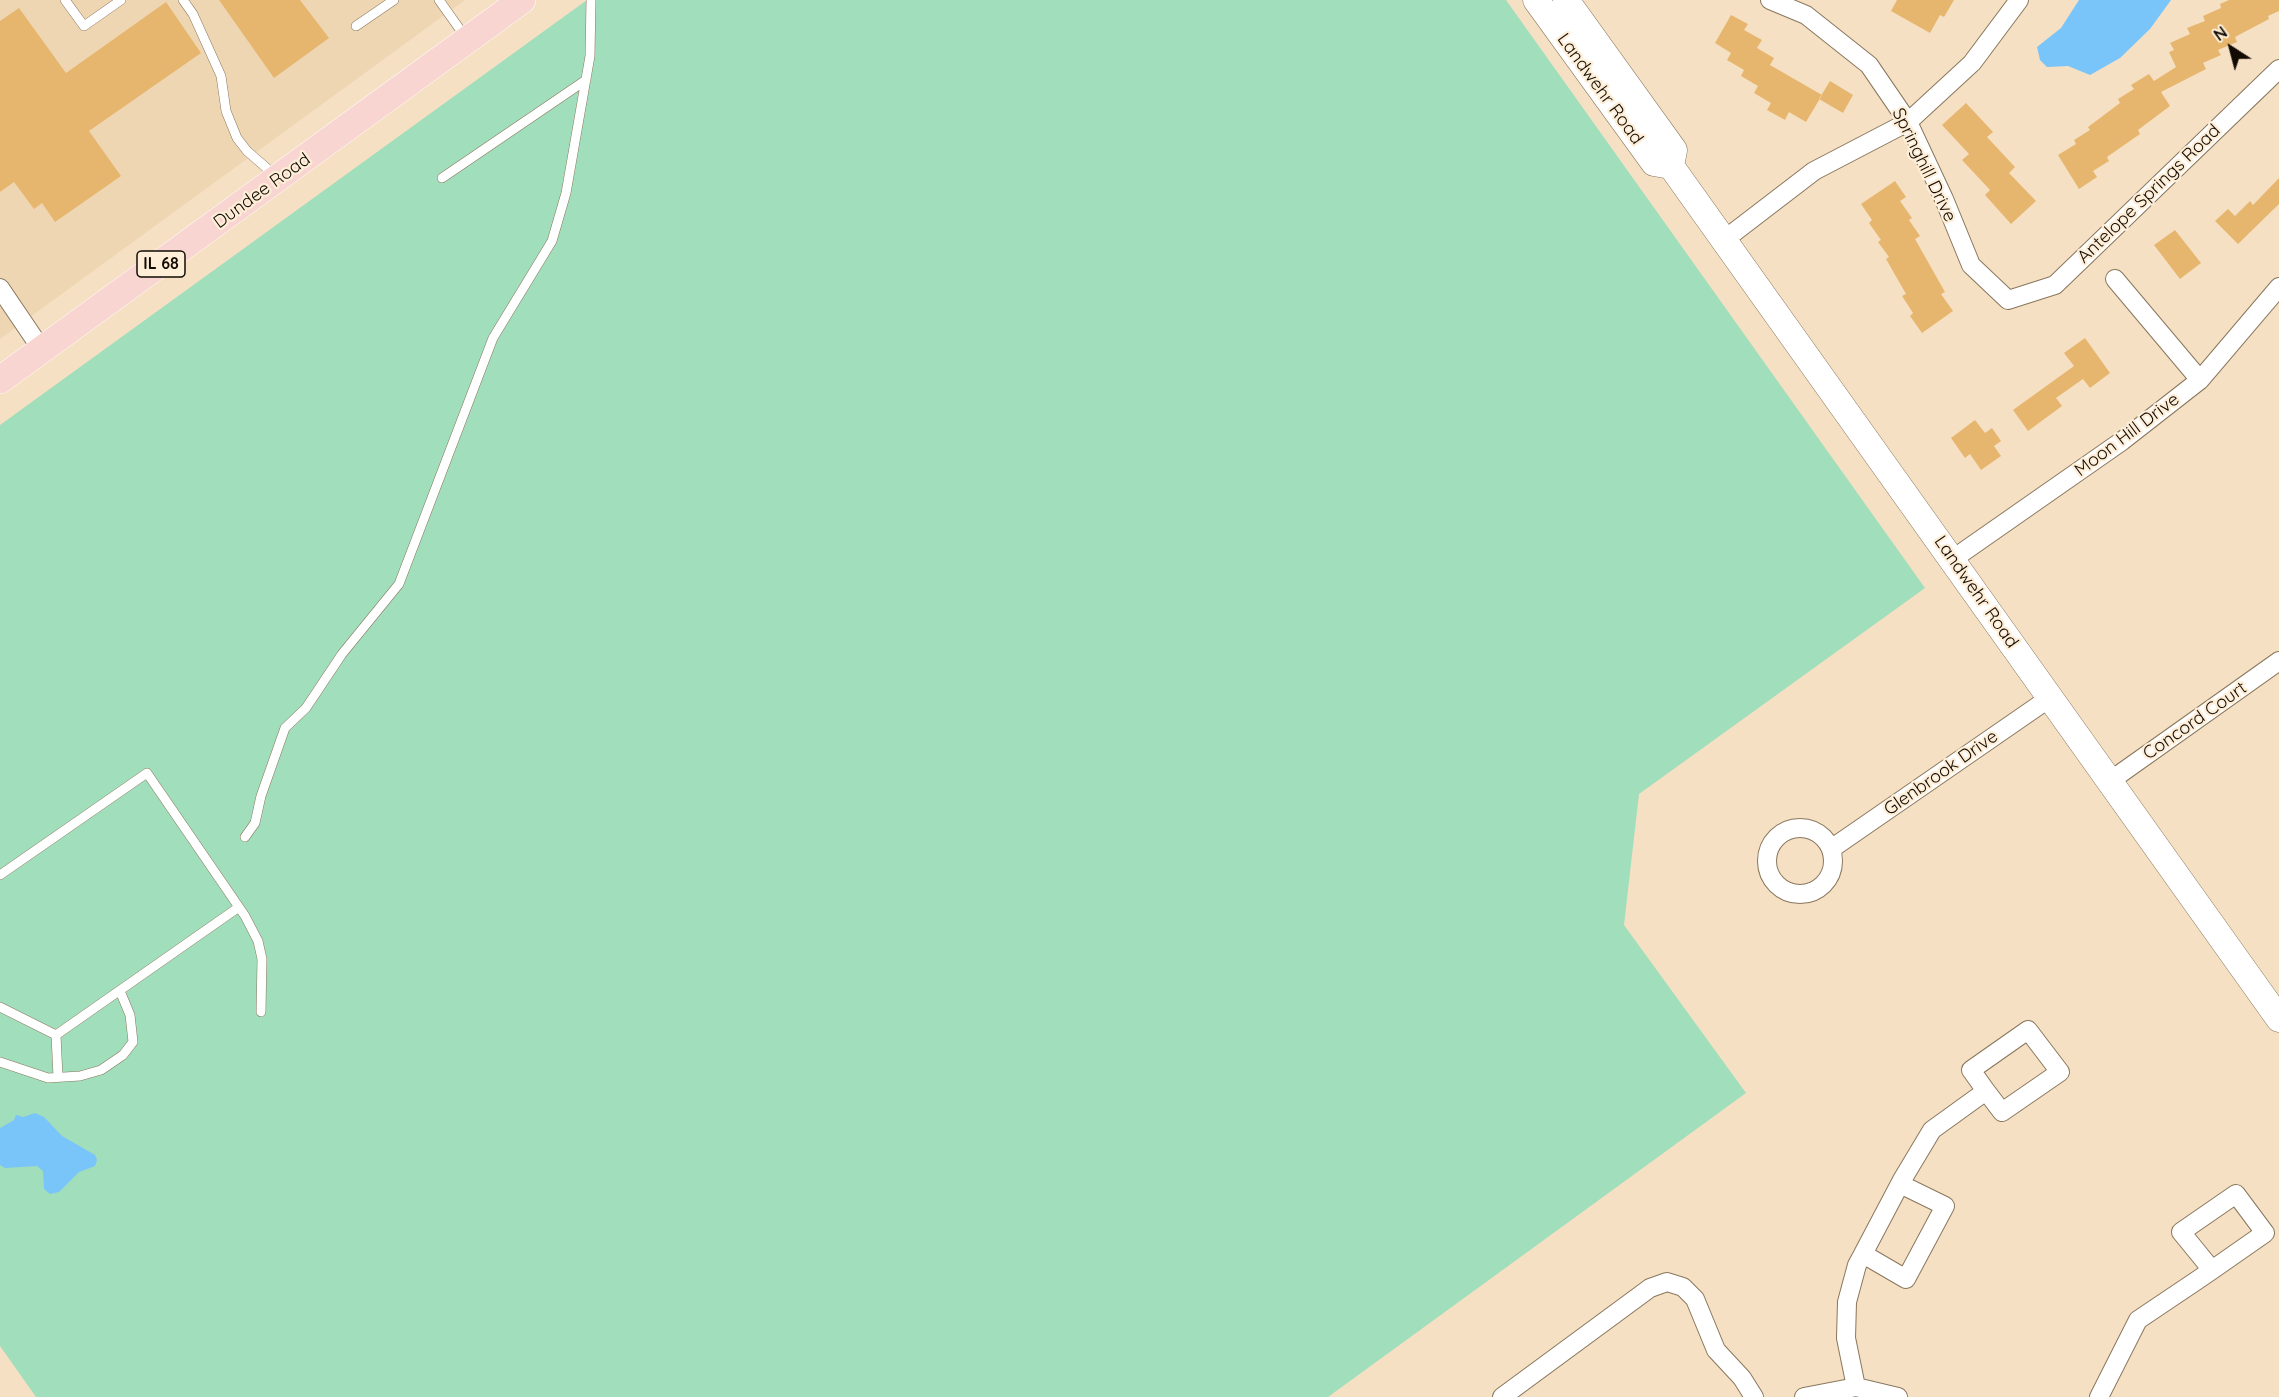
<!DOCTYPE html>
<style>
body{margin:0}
#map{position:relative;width:2279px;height:1397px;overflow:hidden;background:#f5e0c4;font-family:Quicksand,sans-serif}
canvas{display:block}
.north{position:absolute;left:2201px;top:18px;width:60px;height:60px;-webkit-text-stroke:4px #ffeed7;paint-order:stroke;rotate:324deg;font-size:16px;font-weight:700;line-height:24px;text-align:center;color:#110b03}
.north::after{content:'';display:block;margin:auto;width:21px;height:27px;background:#110b03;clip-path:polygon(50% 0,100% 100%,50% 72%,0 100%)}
</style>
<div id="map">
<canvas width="2279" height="1397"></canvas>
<div class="north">N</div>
</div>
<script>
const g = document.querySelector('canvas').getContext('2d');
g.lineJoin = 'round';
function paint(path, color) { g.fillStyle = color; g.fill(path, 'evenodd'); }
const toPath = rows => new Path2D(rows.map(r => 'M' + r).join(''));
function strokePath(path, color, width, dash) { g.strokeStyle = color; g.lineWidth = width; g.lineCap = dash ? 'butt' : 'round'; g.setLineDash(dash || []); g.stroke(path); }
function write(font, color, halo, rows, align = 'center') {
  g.font = font + ' Quicksand,sans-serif'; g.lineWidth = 4.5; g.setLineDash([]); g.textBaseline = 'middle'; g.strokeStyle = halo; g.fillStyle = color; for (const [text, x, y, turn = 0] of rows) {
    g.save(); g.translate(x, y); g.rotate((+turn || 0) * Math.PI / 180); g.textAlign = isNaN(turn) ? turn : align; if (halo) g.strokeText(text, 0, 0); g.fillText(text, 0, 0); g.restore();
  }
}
paint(toPath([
 [0,0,465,0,0,339]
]), '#efd6b3');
paint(toPath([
 [587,0,1506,0,1925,588,1639,794,1624,925,1746,1093,1328,1397,36,1397,0,1346,0,425]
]), '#a1debb');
paint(toPath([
 [2079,0,2171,0,2150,29,2120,58,2090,75,2068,66,2047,67,2040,60,2037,47,2061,28],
 [35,1113,44,1117,62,1136,95,1155,97,1160,95,1166,79,1172,59,1192,50,1194,44,1189,43,1171,37,1166,5,1168,0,1165,0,1128,14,1120,16,1115,23,1117]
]), '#79c4f9');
paint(toPath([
 [219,0,300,0,329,38,274,78],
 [1897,0,1954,0,1944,17,1940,15,1930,33,1891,11],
 [2229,0,2279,0,2279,11,2268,16,2269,19,2235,37,2237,42,2218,50,2221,55,2203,63,2206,69,2161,92,2170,106,2138,130,2140,134,2107,157,2109,161,2093,171,2097,177,2079,189,2058,155,2076,144,2074,140,2090,130,2088,127,2120,103,2118,99,2134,89,2131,85,2149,74,2154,81,2176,67,2169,52,2174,50,2170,43,2190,34,2187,28,2205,21,2203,16,2221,8,2220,4],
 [166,2,201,53,89,131,121,176,55,222,42,203,34,209,14,182,0,192,0,21,19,8,66,73],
 [1731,15,1748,24,1744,30,1762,40,1757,48,1774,58,1770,65,1822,95,1806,122,1789,112,1785,120,1767,110,1771,103,1754,93,1758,86,1741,76,1744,70,1727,60,1731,53,1715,43],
 [1830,81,1853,95,1843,113,1819,99],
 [1966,103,1993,132,1987,137,2015,167,2009,173,2036,201,2011,224,1985,195,1990,190,1962,160,1969,154,1942,125],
 [2279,178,2279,204,2238,244,2215,221,2228,209,2235,216,2250,201,2253,205],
 [1895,181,1906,197,1900,201,1912,218,1909,220,1920,236,1915,239,1945,292,1941,294,1953,311,1922,333,1910,316,1913,313,1902,296,1906,294,1886,259,1889,257,1878,242,1881,240,1869,223,1872,220,1861,204],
 [2175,230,2201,263,2180,279,2154,245],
 [2085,338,2110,373,2090,388,2083,379,2056,398,2062,406,2028,431,2013,410,2074,366,2064,353],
 [1975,420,1985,433,1992,428,2001,441,1994,446,2001,456,1981,470,1970,454,1965,458,1951,438]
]), '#e7b66e');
const service = toPath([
 [65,0,84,26,121,0],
 [183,0,193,14,221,76,226,111,237,138,247,151,277,177],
 [439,0,466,38],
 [356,26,394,0],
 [442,178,586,80],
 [245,837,255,823,261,796,285,728,306,708,342,654,399,584,493,338,552,241,566,193,590,56,591,0],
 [0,875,147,773,245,916,258,941,262,959,261,1012],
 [0,1007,56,1035,239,907],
 [56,1035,58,1077],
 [0,1062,48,1078,80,1076,101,1070,123,1055,133,1042,130,1015,120,991]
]);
const minor = toPath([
 [1770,0,1806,15,1869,65,1908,122,1944,199,1971,265,2008,300,2055,285,2279,69],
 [1724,240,1814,171,1908,122,1972,63,2019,0],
 [2115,279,2200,380],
 [0,288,42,350],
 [1953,559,2122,441,2200,380,2279,287],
 [2110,781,2279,661],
 '1767 861a33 33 0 1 1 66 0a33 33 0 1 1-66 0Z',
 [1831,849,2051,697],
 [1900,1184,1945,1206,1906,1279,1863,1254,1902,1180,1932,1130,1986,1091,2002,1112,2060,1072,2028,1030,1971,1070,1986,1091],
 [1856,1387,1846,1338,1847,1302,1857,1265,1863,1254],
 [1502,1397,1650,1288,1667,1282,1683,1287,1695,1299,1716,1350,1742,1378,1754,1397],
 [1804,1397,1856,1387,1898,1397],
 [2099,1397,2138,1320,2199,1279,2212,1270,2265,1233,2236,1194,2181,1232,2212,1270]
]);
const secondary = toPath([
 [1536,0,1654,163,1671,166,1674,150,1566,0],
 [1671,166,2279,1019]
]);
const primary = toPath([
 [0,380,522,0]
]);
strokePath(service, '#89775d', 10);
strokePath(minor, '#89775d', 20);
strokePath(secondary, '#89775d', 27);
strokePath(primary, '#fff', 28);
strokePath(service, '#fff', 9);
strokePath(minor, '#fff', 18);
strokePath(secondary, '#fff', 26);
strokePath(primary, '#f8d5d0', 27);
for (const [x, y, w] of [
 [161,264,48]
]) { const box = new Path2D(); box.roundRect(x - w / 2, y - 13, w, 26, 4.5); g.fillStyle = '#ffeed7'; g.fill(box); strokePath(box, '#110b03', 1.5); }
write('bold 16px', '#110b03', null, [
 ["IL 68",161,264]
]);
write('18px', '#110b03', '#ffeed7', [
 ["Landwehr Road",1600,89,54],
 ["Springhill Drive",1924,165,64],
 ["Dundee Road",262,191,-36],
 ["Antelope Springs Road",2149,194,-44],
 ["Moon Hill Drive",2127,435,-37],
 ["Landwehr Road",1976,592,55],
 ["Concord Court",2195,721,-35],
 ["Glenbrook Drive",1941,773,-35]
]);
</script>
